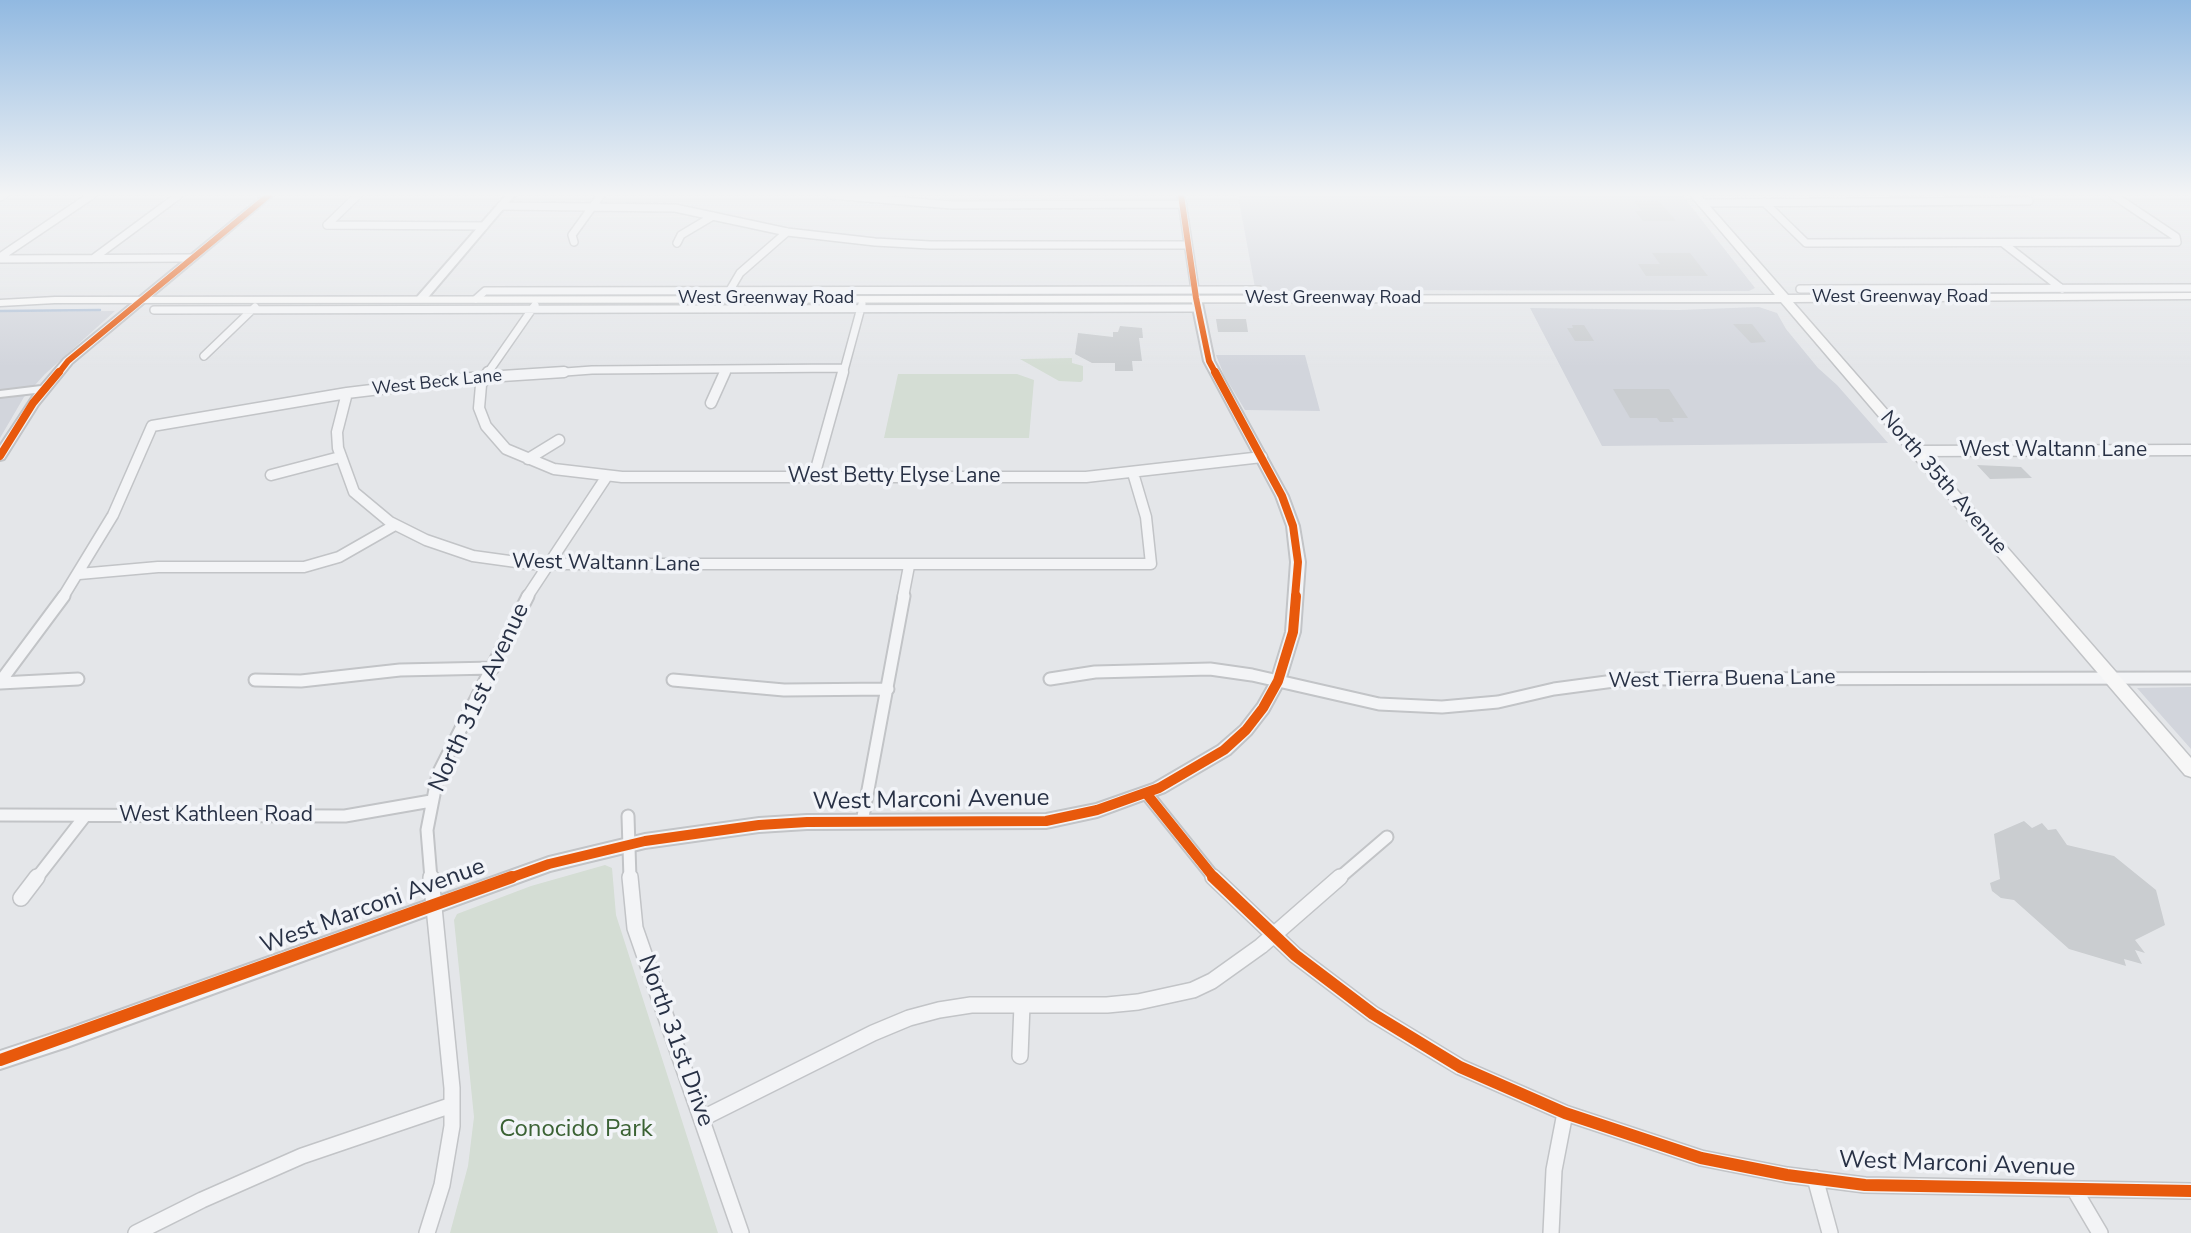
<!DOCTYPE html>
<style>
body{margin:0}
canvas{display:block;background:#e4e6e9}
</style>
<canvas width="2191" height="1233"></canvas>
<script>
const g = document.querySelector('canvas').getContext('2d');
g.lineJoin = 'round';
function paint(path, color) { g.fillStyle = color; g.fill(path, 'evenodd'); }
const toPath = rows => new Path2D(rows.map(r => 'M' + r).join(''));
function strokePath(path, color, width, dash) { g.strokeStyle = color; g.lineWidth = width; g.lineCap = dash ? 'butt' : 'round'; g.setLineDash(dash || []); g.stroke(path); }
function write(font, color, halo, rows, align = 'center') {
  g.font = font + ' "Nunito Sans",sans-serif'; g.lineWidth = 7; g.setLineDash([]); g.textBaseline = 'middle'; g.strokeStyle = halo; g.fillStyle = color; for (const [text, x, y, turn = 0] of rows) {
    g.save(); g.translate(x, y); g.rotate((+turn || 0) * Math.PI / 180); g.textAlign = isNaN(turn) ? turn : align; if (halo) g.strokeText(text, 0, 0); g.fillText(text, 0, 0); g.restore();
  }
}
paint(toPath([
 [1238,195,1682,195,1755,288,1749,291,1333,290,1256,293],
 [1759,307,1777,313,1786,329,1818,368,1837,385,1888,443,1602,446,1530,308,1679,310],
 [115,311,45,374,24,397,0,438,0,312],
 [1216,355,1305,355,1320,411,1245,410,1224,375],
 [2191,687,2191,749,2137,688]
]), '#d2d5dc');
paint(toPath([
 [1072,358,1072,363,1083,366,1083,380,1081,382,1059,381,1020,359],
 [898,374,1017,374,1034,380,1029,438,884,438],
 [605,865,612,868,616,915,718,1233,450,1233,468,1166,474,1117,454,920,457,914,531,886]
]), '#d4ddd4');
strokePath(toPath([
 [0,311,100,310]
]), '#b0c1d6', 2.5);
paint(toPath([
 [1634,201,1659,201,1676,221,1643,221,1635,211,1642,211],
 [1652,253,1690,253,1708,276,1646,276,1638,264,1660,264],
 [1216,319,1246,319,1248,332,1218,332],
 [1733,324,1752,324,1766,342,1751,343],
 [1572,325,1584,325,1594,341,1575,341,1567,328,1573,328],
 [1120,326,1142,328,1143,338,1139,338,1142,361,1132,361,1133,371,1115,371,1115,363,1092,363,1075,354,1078,333,1113,337,1113,332,1118,332],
 [1613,389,1669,389,1688,418,1672,418,1674,422,1660,422,1657,418,1630,418],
 [1977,465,2021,467,2032,478,1990,479],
 [2024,821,2032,828,2042,823,2048,830,2056,829,2067,845,2114,856,2156,890,2165,925,2135,940,2145,953,2135,950,2142,964,2124,959,2126,966,2069,949,2014,900,2001,898,1992,891,1990,883,2000,879,1994,834]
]), '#cacdd0');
const minorFar3 = toPath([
 [831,195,952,205,1183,204],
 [1181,195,1196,296],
 [2113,195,2176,237,2177,242],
 [0,197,4,195],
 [1764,202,1806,243,2177,242],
 [1701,203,2029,201],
 [501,206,675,208,787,232,875,242,930,245,1188,245],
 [327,225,484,226],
 [327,225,358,195],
 [574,242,572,235,601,195],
 [677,243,681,235,713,216],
 [2003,243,2062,289],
 [0,257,92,195],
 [94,258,179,195],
 [0,259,192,258],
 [1800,289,2191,288],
 [727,295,740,273,787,232],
 [476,299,485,291,1259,290],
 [154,310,1198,308],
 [204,356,255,307],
 [487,374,535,305],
 [538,374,592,370,844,368],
 [724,374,726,369],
 [843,374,862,304]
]);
const minorFar2 = toPath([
 [488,372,481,385,479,408,486,426,506,449,554,469,622,477,1086,477,1262,457],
 [347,393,337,432,338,448,354,492,390,522,426,540,473,556,531,564,1151,564,1146,517,1133,473],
 [711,403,725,372],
 [1915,451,2191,450],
 [528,459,559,440],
 [271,475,340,457],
 [814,476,843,372],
 [79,574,158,567,304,567,339,557,395,525],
 [63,597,113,515,152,426,347,393,471,378,564,372],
 [527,597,607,476],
 [903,597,909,566]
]);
const minorFar1 = toPath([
 [1050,679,1095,672,1210,669,1252,675,1379,704,1442,707,1498,702,1554,689,1629,679,2191,678],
 [255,680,301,681,400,670,493,668],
 [673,680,784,690,888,689],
 [0,682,64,596],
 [0,683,78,679],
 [1146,793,1215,879],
 [0,815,345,816,431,801],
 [628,816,630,879],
 [862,822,904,596],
 [36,879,85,816],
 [431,879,427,830,438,774,528,596],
 [1338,879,1387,837]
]);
const minor = toPath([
 [630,877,635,928,741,1233],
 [1213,877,1295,955,1373,1014,1460,1067,1565,1113,1701,1158,1787,1175,1865,1185,2191,1191],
 [21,898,37,877],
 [1020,1056,1022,1005],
 [703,1118,873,1033,909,1018,939,1010,971,1005,1107,1005,1138,1002,1193,990,1212,981,1261,946,1340,877],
 [1815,1178,1830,1233],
 [2074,1189,2100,1233],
 [136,1233,202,1200,302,1156,452,1105],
 [427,1233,442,1185,452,1126,452,1088,431,877],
 [1551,1233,1554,1170,1565,1113]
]);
const tertiary = toPath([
 [264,195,273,195,72,363,38,405,4,459,0,460,0,446,35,393,0,397,0,391,41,386,64,359,264,195],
 [506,195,515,195,425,301,417,301,417,297,506,195],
 [1196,295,1201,298,1214,361,1288,496,1299,526,1305,562,1300,632,1285,681,1268,712,1251,734,1230,754,1165,792,1097,817,1046,828,807,829,759,832,645,848,550,871,67,1047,0,1069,0,1051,67,1029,549,857,645,834,759,818,807,815,1046,814,1096,804,1153,784,1218,746,1241,726,1258,704,1271,681,1286,632,1291,562,1287,526,1276,496,1204,361,1191,298,1196,295]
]);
const secondary = toPath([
 [1690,195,1700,195,1788,295,2191,293,2191,299,1793,302,2191,758,2191,777,2185,775,1781,302,55,303,0,306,0,300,55,297,1775,295,1690,195]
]);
strokePath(minorFar3, '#c2c4c7', 10);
strokePath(minorFar2, '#c2c4c7', 13);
strokePath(minorFar1, '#c2c4c7', 15);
strokePath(minor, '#c2c4c7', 18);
strokePath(tertiary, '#c2c4c7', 4);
strokePath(secondary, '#c2c4c7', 3);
strokePath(minorFar3, '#f3f4f6', 7);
strokePath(minorFar2, '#f3f4f6', 10);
strokePath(minorFar1, '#f3f4f6', 11);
strokePath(minor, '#f3f4f6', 15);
paint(tertiary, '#f3f4f6');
paint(secondary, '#f7f7f7');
strokePath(toPath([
 [1181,195,1196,298,1209,361,1216,374],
 [58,374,68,361,269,195]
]), '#e8590c', 6);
strokePath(toPath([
 [1215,372,1282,496,1293,526,1298,562,1295,597],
 [0,456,33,403,59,372]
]), '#e8590c', 8);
strokePath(toPath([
 [1146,793,1215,879],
 [507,879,549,864,645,841,759,825,807,822,1046,821,1097,810,1159,788,1224,750,1246,730,1263,708,1278,681,1293,632,1296,596]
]), '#e8590c', 10);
strokePath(toPath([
 [1213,877,1295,955,1373,1014,1460,1067,1565,1113,1701,1158,1787,1175,1865,1185,2191,1191],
 [0,1060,512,877]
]), '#e8590c', 12);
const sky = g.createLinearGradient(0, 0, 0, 367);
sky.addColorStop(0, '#91b9e1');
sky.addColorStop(0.53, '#f3f4f5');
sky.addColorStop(1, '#f3f4f500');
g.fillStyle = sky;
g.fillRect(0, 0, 2191, 367);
write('18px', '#283145', '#f2f4f8', [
 ["West Greenway Road",1900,298],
 ["West Greenway Road",766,299],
 ["West Greenway Road",1333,299],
 ["West Beck Lane",437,383,-6]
]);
write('21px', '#283145', '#f2f4f8', [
 ["West Waltann Lane",2053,451],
 ["West Betty Elyse Lane",894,477],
 ["North 35th Avenue",1943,483,49],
 ["West Waltann Lane",606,564,1],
 ["West Tierra Buena Lane",1722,680,-1],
 ["West Kathleen Road",216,816]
]);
write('24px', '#283145', '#f2f4f8', [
 ["North 31st Avenue",480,698,-65],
 ["West Marconi Avenue",931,801,-1],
 ["West Marconi Avenue",373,907,-20],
 ["North 31st Drive",675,1041,70],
 ["West Marconi Avenue",1957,1165,2]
]);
write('24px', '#3b6234', '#f2f4f8', [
 ["Conocido Park",576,1130]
]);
</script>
